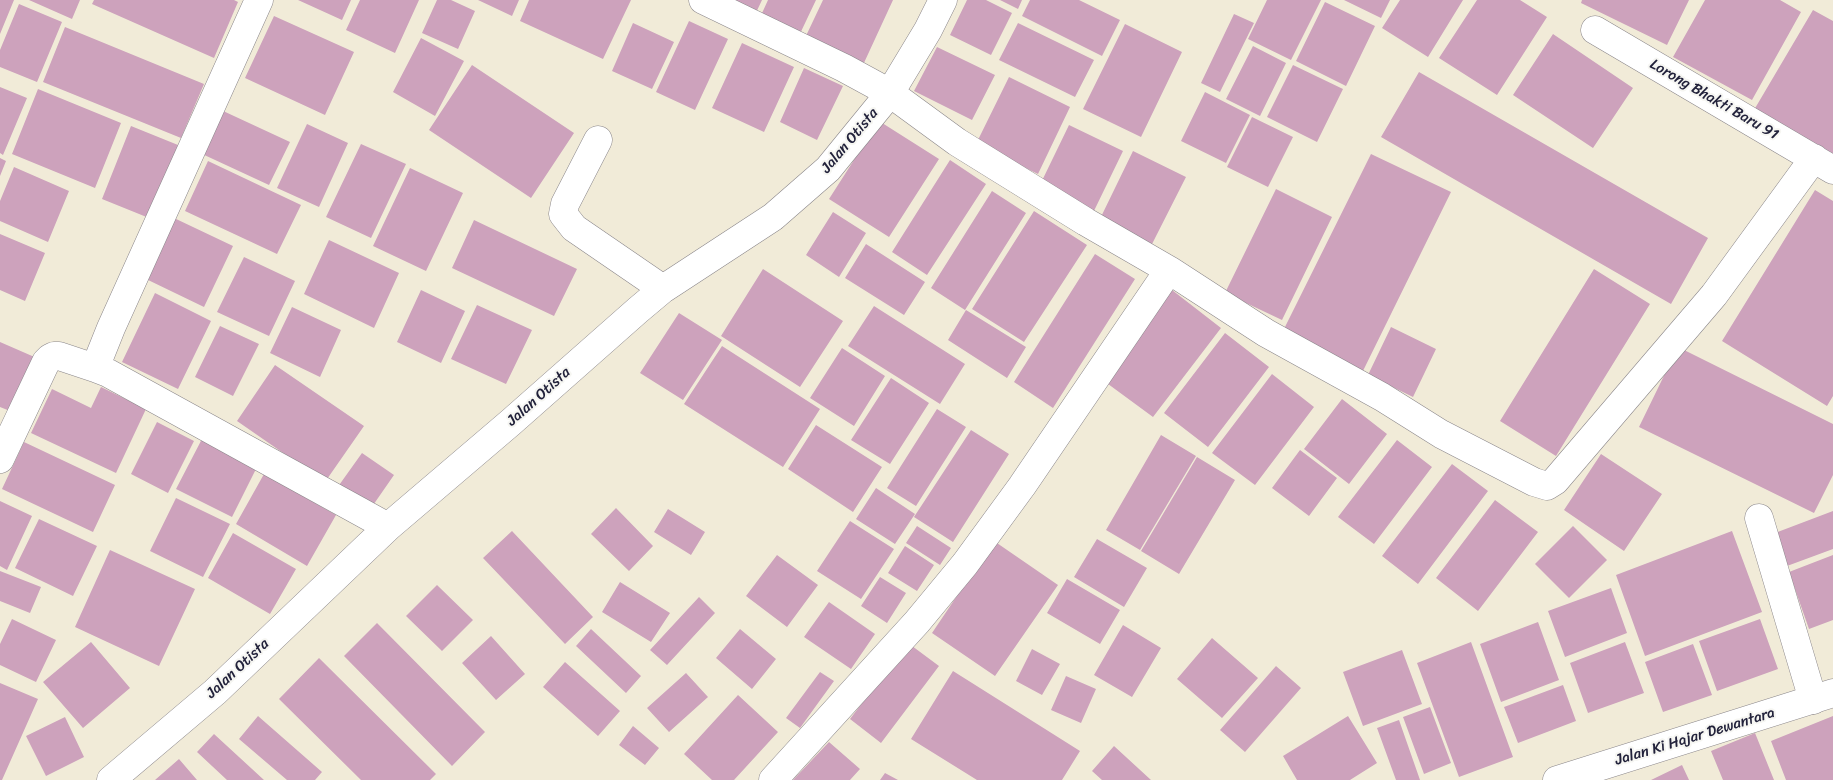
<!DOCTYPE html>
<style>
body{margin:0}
canvas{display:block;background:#f1ebd8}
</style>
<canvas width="1833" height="780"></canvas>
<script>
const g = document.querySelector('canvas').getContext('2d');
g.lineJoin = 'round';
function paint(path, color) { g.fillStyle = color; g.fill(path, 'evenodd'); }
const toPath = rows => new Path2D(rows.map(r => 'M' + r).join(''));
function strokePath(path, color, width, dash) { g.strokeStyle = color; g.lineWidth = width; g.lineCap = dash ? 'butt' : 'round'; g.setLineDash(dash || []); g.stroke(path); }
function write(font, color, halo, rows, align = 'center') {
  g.font = font + ' Sriracha,sans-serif'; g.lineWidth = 4; g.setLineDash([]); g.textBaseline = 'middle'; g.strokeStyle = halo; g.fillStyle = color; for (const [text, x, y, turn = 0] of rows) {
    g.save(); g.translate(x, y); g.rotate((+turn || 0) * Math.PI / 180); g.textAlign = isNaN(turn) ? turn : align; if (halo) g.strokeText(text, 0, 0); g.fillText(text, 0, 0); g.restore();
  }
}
paint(toPath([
 [0,0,14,0,0,34],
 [29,0,80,0,72,19],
 [94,0,234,0,238,2,214,58,92,4],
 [298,0,351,0,342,20],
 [360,0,419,0,395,53,346,30],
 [437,0,451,0,475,11,458,49,422,33],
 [478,0,519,0,512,16],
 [529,0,631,0,603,59,520,21],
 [712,0,762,0,753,19],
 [768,0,816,0,797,40,758,22],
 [823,0,893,0,863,65,805,38],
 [967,0,986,0,1012,13,991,55,950,35],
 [1000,0,1022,0,1018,9],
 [1030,0,1079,0,1120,20,1102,56,1022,16],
 [1267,0,1321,0,1291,60,1248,39],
 [1344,0,1390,0,1381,18],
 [1400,0,1463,0,1428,57,1382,28],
 [1477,0,1520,0,1547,17,1497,95,1439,58],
 [1582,0,1689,0,1667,45,1581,3],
 [1705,0,1780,0,1801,12,1752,100,1673,57],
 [1325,2,1375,26,1346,86,1296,61],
 [19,4,62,22,37,82,0,67,0,50],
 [1813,10,1833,21,1833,158,1754,110],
 [1234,14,1254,23,1220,92,1201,83],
 [274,16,354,52,325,115,245,78],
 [689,21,728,39,695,110,656,92],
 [633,23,674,42,652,89,612,71],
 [1018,23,1094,60,1075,97,999,60],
 [1125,24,1182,52,1141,137,1083,109],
 [65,27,204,84,181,138,43,82],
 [1553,34,1633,88,1593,148,1513,95],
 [421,38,464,61,435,116,393,92],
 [742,43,794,67,764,132,712,108],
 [1253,46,1286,63,1260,116,1226,99],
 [937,47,995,75,972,120,914,91],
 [472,65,574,133,531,198,429,130],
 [1293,65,1343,89,1317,142,1267,117],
 [804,68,843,86,817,140,780,122],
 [1419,72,1708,238,1671,304,1381,137],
 [1009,77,1070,107,1038,174,976,144],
 [0,87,27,98,3,155,0,153],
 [38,89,121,123,95,188,12,154],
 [1205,92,1250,115,1226,163,1181,141],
 [221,110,290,142,269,185,200,153],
 [1252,117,1293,137,1268,187,1227,167],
 [879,121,939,159,889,237,829,199],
 [307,124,348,143,319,207,277,188],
 [1069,125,1123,151,1092,215,1038,189],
 [131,126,178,145,149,218,102,199],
 [361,144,406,164,371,238,326,217],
 [1133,151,1186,177,1150,248,1098,223],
 [1371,154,1451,192,1360,377,1280,337],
 [0,158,6,161,0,176],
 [950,160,986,184,927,275,892,252],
 [208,161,301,205,277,254,185,211],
 [14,167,69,191,48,242,0,221,0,201],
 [410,168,463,193,426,271,373,246],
 [1276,189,1332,217,1282,320,1225,293],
 [1815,190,1833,201,1833,396,1827,406,1722,341],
 [992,191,1026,213,965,310,931,288],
 [1034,211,1087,245,1024,342,972,309],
 [833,212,866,233,839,277,806,255],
 [174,218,233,246,204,307,146,279],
 [474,220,577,269,554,316,452,268],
 [0,234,45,253,25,301,0,290],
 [329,240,399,273,374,328,304,294],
 [866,244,925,282,904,315,845,278],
 [1095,254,1135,279,1053,408,1014,382],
 [244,257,295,281,269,336,217,312],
 [763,269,843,321,800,387,721,336],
 [1594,269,1650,304,1556,456,1500,421],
 [421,290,465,311,441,363,397,342],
 [1172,290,1221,328,1153,417,1104,381],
 [155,293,211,321,178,389,122,362],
 [477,305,532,330,506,384,451,359],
 [874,306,965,364,940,404,848,346],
 [292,307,341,330,320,377,270,353],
 [966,310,1026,347,1007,378,948,340],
 [679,313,722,340,683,400,640,373],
 [220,326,259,344,233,396,195,377],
 [1391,327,1436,349,1413,397,1368,375],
 [1225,333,1269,367,1208,447,1164,413],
 [0,342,39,359,15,413,0,407],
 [722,346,820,409,783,467,684,404],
 [1678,347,1833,424,1833,475,1814,513,1639,427],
 [842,348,885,376,854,426,810,398],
 [275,365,364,426,325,482,237,421],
 [1272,374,1314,407,1255,485,1212,453],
 [891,378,929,403,890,464,851,440],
 [101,387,146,409,116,473,31,433,52,389,91,408],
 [1342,399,1387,434,1349,484,1304,449],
 [937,409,966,427,916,506,887,488],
 [157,422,194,441,168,493,131,474],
 [816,425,882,467,853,512,788,469],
 [971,430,1009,454,953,542,914,517],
 [1161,435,1196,456,1140,550,1106,530],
 [203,437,258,465,232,517,176,489],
 [1397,440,1432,467,1374,544,1338,517],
 [24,442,115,485,93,532,2,489],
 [1300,450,1337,478,1309,516,1272,488],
 [362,453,394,475,369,511,337,488],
 [1601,454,1662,494,1624,551,1564,510],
 [1197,457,1235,480,1179,574,1141,551],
 [1452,464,1488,491,1418,584,1382,556],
 [264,474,336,515,307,566,236,524],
 [876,488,915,514,895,544,856,519],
 [176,498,230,524,203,577,150,551],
 [1495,500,1538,532,1478,611,1436,578],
 [0,501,32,516,7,570,0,566],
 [616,508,653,546,629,571,591,534],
 [668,509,705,532,691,555,654,532],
 [1833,511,1833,549,1787,566,1775,533],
 [39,519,97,546,73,596,15,568],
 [850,521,894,549,861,599,817,571],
 [917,526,951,548,940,565,906,543],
 [1573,526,1607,560,1569,598,1535,564],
 [512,531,593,617,565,644,483,558],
 [1732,531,1762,612,1645,656,1616,575],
 [233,533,296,569,270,614,208,578],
 [1097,539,1147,568,1124,607,1074,577],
 [994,541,1058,585,995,676,932,633],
 [905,546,934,565,917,591,888,573],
 [110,550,195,589,159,666,75,627],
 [777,555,818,585,787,627,746,596],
 [1833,555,1833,620,1809,629,1789,572],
 [0,571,41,587,30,613,0,601],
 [880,577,906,593,887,623,861,606],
 [1067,579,1120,610,1100,644,1047,613],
 [620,582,670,613,651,642,602,612],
 [437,585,473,620,442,651,406,616],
 [1611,588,1627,633,1565,657,1548,611],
 [699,597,715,613,667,665,650,650],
 [829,602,875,634,851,669,804,637],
 [12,619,56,640,36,682,0,665,0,644],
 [1760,619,1778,669,1717,691,1699,641],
 [1538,622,1559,680,1501,702,1480,644],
 [377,623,485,732,452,766,344,656],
 [1123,625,1161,648,1132,697,1094,675],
 [591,629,641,676,626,693,576,646],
 [740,629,776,659,752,689,716,658],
 [491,636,525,674,496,700,462,663],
 [1212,638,1258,678,1222,718,1177,679],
 [91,642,130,688,83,728,43,682],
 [1471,642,1513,757,1459,777,1417,663],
 [1625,642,1644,693,1588,713,1570,663],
 [908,643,939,666,881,743,850,719],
 [1693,644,1712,695,1663,712,1645,662],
 [1032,649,1060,664,1042,695,1016,681],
 [1402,650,1422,704,1363,726,1343,672],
 [319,658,436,774,430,780,361,780,279,699],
 [565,662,620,711,598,736,543,687],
 [1276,666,1301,688,1245,752,1220,730],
 [953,671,1080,751,1062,780,977,780,911,739],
 [820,672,834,681,800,728,786,718],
 [686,673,708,697,669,732,647,708],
 [1066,676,1096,689,1081,723,1051,710],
 [0,683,38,699,2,780,0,780],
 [1563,685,1576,721,1518,743,1504,707],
 [738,695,778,732,734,780,712,780,684,754],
 [1430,707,1451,763,1424,774,1403,717],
 [258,716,322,772,315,780,287,780,239,739],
 [1348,716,1377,763,1350,780,1297,780,1283,756],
 [1833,716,1833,780,1786,780,1771,741],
 [65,717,84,757,46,776,26,736],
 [1399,720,1420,780,1396,780,1377,728],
 [633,726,659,748,645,765,619,745],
 [1755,733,1774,780,1723,780,1711,751],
 [214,734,264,780,227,780,197,752],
 [829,742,860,769,850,780,793,780],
 [1114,746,1151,780,1102,780,1092,771],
 [179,759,197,780,155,780],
 [1682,765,1689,780,1651,780],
 [885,773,898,780,880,780]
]), '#cda2bc');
const street = toPath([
 [259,0,111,328,95,368,108,373,388,527],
 [703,0,844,68,890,93,957,142,1086,222,1169,270,1266,333,1382,397,1441,434,1534,482,1547,486,1555,481,1714,295,1814,158],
 [1595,30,1833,170],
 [598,140,565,204,563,214,574,228,663,289],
 [0,459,46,362,50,358,54,356,59,356,95,368],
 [1759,518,1813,700],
 [111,780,215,692,388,527,510,423,638,310,663,289,773,217,828,169,890,93,928,30,943,0],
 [773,780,917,622,965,564,1022,486,1169,270]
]);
const secondary = toPath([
 [1557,780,1833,693]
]);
strokePath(street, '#8a868a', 29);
strokePath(secondary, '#8a868a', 29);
strokePath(street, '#fff', 28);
strokePath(secondary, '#fff', 28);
write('15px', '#22223b', '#f6f6f2', [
 ["Lorong Bhakti Baru 91",1714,100,30],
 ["Jalan Otista",850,141,-50],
 ["Jalan Otista",539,397,-42],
 ["Jalan Otista",238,669,-43],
 ["Jalan Ki Hajar Dewantara",1695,737,-17]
]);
</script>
